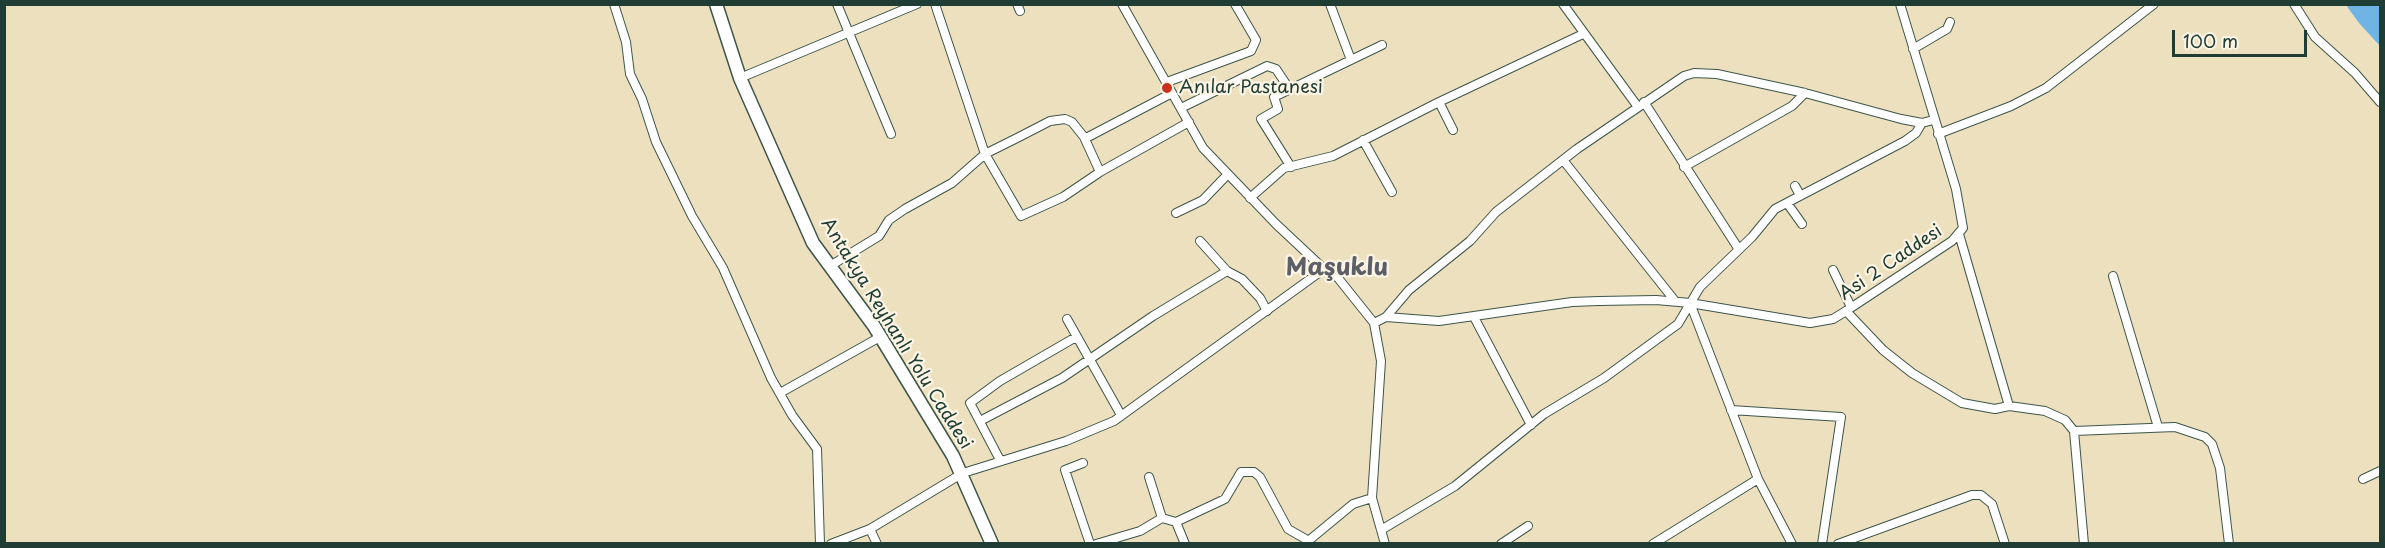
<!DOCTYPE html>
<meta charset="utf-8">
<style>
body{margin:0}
#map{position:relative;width:2385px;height:548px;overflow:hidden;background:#ece0be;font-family:"Playpen Sans",sans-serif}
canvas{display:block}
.frame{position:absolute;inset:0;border:6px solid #1f3d34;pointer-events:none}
.scale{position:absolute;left:2172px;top:30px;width:135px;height:27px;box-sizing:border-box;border:3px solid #1f3d34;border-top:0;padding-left:8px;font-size:18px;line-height:21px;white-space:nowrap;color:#1f3d34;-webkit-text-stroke:4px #fcf5e5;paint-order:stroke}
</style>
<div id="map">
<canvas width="2385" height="548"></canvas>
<div class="frame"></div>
<div class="scale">100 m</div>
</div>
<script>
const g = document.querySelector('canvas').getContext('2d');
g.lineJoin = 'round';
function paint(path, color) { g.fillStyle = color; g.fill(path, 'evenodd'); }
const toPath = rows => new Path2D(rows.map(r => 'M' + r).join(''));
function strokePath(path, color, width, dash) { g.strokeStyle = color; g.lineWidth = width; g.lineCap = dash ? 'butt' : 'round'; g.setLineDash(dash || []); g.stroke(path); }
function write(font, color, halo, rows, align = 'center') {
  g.font = font + ' "Playpen Sans",sans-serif'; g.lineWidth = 4.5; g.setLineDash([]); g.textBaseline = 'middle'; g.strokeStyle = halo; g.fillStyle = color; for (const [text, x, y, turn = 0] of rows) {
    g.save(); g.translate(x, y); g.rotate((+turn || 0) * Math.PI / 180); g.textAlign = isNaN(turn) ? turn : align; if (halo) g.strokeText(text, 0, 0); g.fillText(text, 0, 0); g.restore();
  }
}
paint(toPath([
 [2346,5,2380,5,2380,46,2359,23]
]), '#70b3e5');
const minor = toPath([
 [614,4,626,42,630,74,642,99,656,142,692,216,723,268,771,378,792,415,817,449,820,544],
 [837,4,891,134],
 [935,4,985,154,1021,216,1063,197,1100,172,1189,122],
 [1017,4,1020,11],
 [1122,4,1203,148,1276,224,1324,269,1338,278,1374,323,1381,361,1372,498,1385,544],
 [1330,4,1351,60],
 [1563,4,1638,107],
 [2294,4,2315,37,2355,73,2380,102],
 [1913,49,1947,29,1950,22],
 [740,78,917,4],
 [1167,82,1251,51,1256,40,1235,4],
 [1439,102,1453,130],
 [1644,102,1738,248],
 [1181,108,1267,66,1276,69,1290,90],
 [1938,134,2011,106,2046,88,2154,4],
 [1084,137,1100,172],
 [1363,140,1392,192],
 [1563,160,1675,301],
 [1291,167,1261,119,1278,109,1274,97,1382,45],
 [1684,167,1792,106,1805,93],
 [1795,186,1800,195],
 [1250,198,1284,168,1333,156,1439,102,1583,34],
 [1787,203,1802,224],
 [1176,213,1203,200,1227,175],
 [1959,234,2009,406],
 [1200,241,1227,271,1242,279,1260,298,1267,311],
 [830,266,879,236,889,220,905,209,952,183,985,154,1019,137,1050,121,1065,119,1072,122,1084,137,1088,137,1172,93],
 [1833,270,1851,307],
 [2113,276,2158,427],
 [1690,303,1758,479,1792,544],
 [1846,311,1883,350,1912,373,1962,403,1995,409,2009,406,2045,411,2065,420,2074,431,2084,544],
 [1386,317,1409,290,1470,241,1496,212,1577,149,1684,76,1694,73,1717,74,1805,93,1901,119,1922,123,1933,120],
 [1474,317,1531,425],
 [1067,319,1121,415],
 [1374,323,1386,317,1439,321,1572,302,1599,301,1656,300,1690,303,1810,323,1833,319,1846,311,1952,241,1963,228,1956,189,1900,4],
 [780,393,880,337],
 [1731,410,1841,417,1822,544],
 [980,421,1062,378,1153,316,1227,271],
 [2074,431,2175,427,2205,437,2212,444,2220,468,2229,544],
 [1000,460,970,403,1000,381,1076,337],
 [1083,463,1065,470,1090,544],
 [1149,477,1162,518,1176,522,1225,499,1241,472,1254,472,1260,477,1288,529,1309,541],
 [2363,479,2380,471],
 [1176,522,1185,544],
 [870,529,877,544],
 [1381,530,1455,486,1544,414,1604,378,1678,324,1700,287,1752,237,1775,209,1905,141,1916,133,1922,123],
 [1307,542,1353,504,1372,498],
 [831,544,870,529,963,473,1066,441,1114,421,1324,269],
 [1096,544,1140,531,1162,518],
 [1501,544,1528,526],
 [1653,544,1758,479],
 [1838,544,1972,495,1981,495,1992,504,2005,544]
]);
const primary = toPath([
 [716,4,740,78,813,243,874,326,953,456,992,544]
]);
strokePath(minor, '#3e5549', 10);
strokePath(primary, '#3e5549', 15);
strokePath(minor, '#fff', 8);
strokePath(primary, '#fff', 12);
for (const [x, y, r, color] of [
 [1167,88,6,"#c8321e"]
]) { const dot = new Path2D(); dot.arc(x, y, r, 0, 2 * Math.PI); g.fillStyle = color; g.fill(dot); strokePath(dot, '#fcf5e5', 2); }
write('18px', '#1f3d34', '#fcf5e5', [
 ["Anılar Pastanesi",1179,88]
], 'left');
write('18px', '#1f3d34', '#fcf5e5', [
 ["Asi 2 Caddesi",1891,263,-34],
 ["Antakya Reyhanlı Yolu Caddesi",896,334,58]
]);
write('bold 24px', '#5d5f67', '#fcf5e5', [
 ["Maşuklu",1337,268]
]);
</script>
